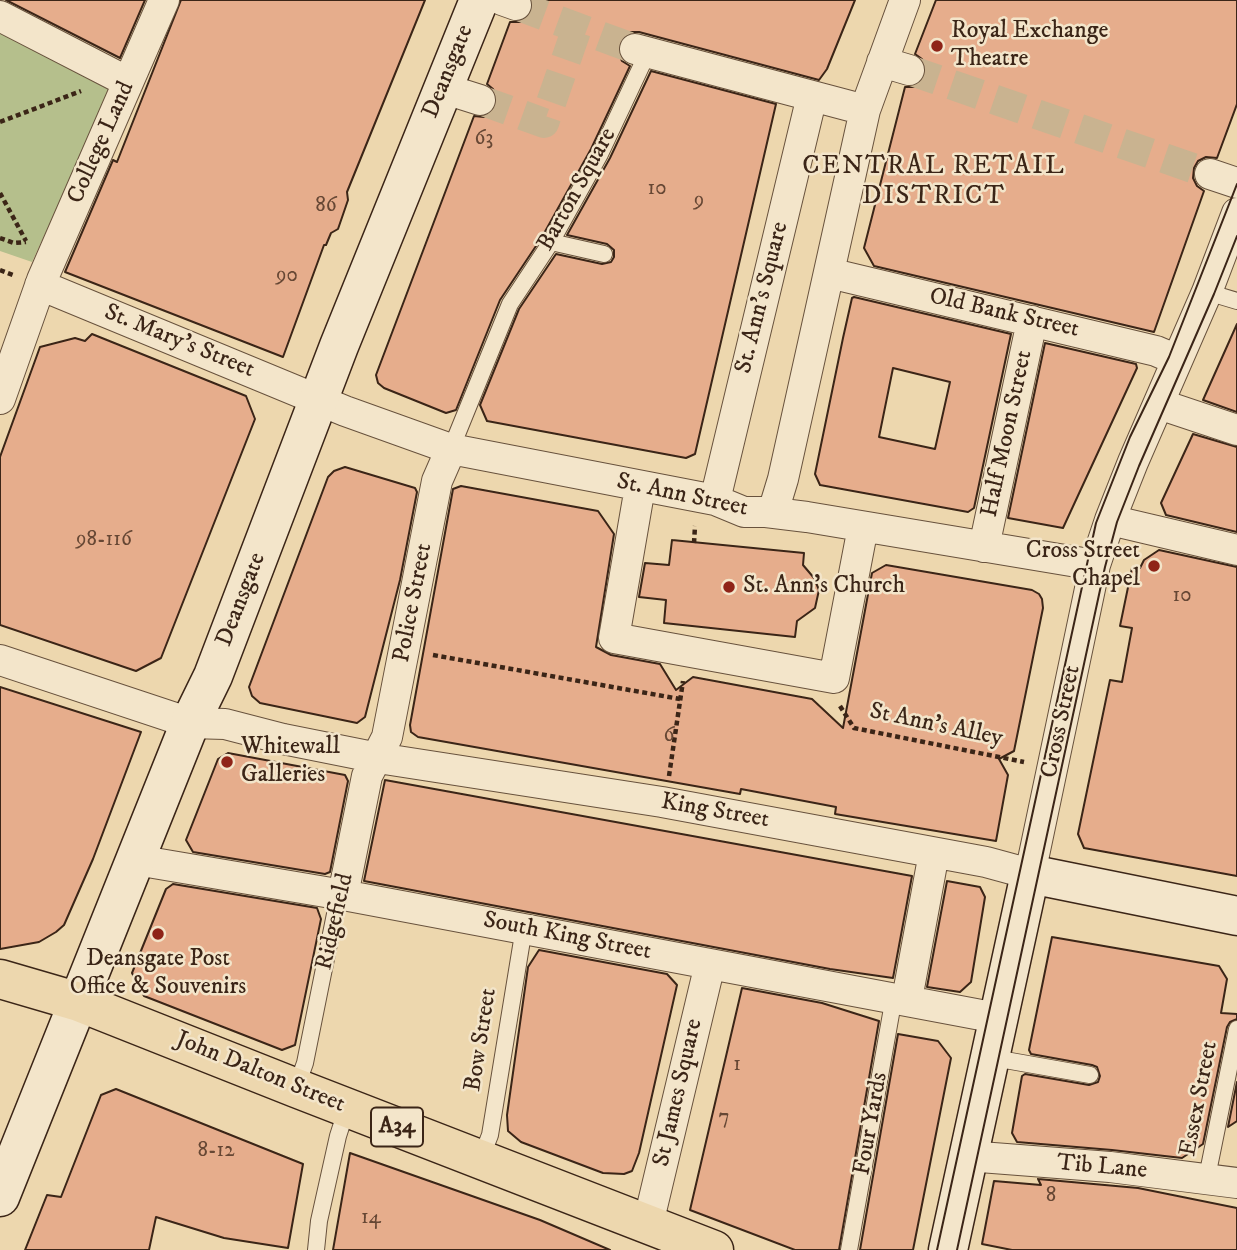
<!DOCTYPE html>
<style>
body{margin:0}
canvas{display:block;background:#edd7ae}
</style>
<canvas width="1237" height="1250"></canvas>
<script>
const g = document.querySelector('canvas').getContext('2d');
g.lineJoin = 'round';
function paint(path, color) { g.fillStyle = color; g.fill(path, 'evenodd'); }
const toPath = rows => new Path2D(rows.map(r => 'M' + r).join(''));
function strokePath(path, color, width, dash) { g.strokeStyle = color; g.lineWidth = width; g.lineCap = dash ? 'butt' : 'round'; g.setLineDash(dash || []); g.stroke(path); }
function write(font, color, halo, rows, align = 'center') {
  g.font = font + ' "IM FELL DW Pica",serif'; g.lineWidth = 5; g.setLineDash([]); g.textBaseline = 'middle'; g.strokeStyle = halo; g.fillStyle = color; for (const [text, x, y, turn = 0] of rows) {
    g.save(); g.translate(x, y); g.rotate((+turn || 0) * Math.PI / 180); g.textAlign = isNaN(turn) ? turn : align; if (halo) g.strokeText(text, 0, 0); g.fillText(text, 0, 0); g.restore();
  }
}
paint(toPath([
 [0,25,114,84,32,262,0,251]
]), '#b5bf8c');
const building = toPath([
 [6,0,145,0,120,58,6,0],
 [181,0,425,0,347,192,348,200,338,229,331,233,326,245,324,245,283,357,65,272,113,160,117,162,181,0],
 [532,0,855,0,827,69,819,80,639,32,630,32,622,37,618,45,618,53,622,61,630,66,591,149,542,237,500,300,456,410,446,413,384,388,378,383,376,375,474,116,484,117,492,112,496,106,497,96,493,89,487,84,510,22,520,22,528,18,533,10,532,0],
 [936,0,1237,0,1237,104,1217,158,1206,157,1198,161,1194,168,1193,178,1197,186,1204,191,1154,332,874,266,864,248,905,87,914,87,920,83,926,74,926,65,922,59,915,54,936,0],
 [651,71,776,104,695,454,686,458,487,421,480,405,519,309,556,254,602,264,611,262,614,257,614,250,607,244,567,235,610,158,651,71],
 [854,297,1011,334,974,508,968,512,820,485,815,474,843,338,852,298,854,297],
 [893,368,950,382,935,449,879,437,893,368],
 [1237,324,1237,412,1203,400,1237,324],
 [92,334,246,396,255,419,161,658,136,671,0,625,0,457,40,347,75,338,85,341,92,334],
 [1045,343,1136,364,1137,368,1063,528,1008,518,1045,343],
 [1193,434,1237,447,1237,532,1166,515,1161,503,1193,434],
 [345,467,415,488,417,492,400,580,365,717,357,723,260,703,252,696,249,687,328,477,334,471,345,467],
 [461,486,598,511,614,534,596,647,611,655,660,664,676,690,693,677,812,699,843,728,872,573,886,565,1032,590,1039,594,1042,599,1043,608,1014,751,999,759,1008,775,996,841,835,814,836,807,741,789,740,794,418,737,411,732,410,725,453,489,461,486],
 [672,540,804,553,803,565,814,578,819,590,815,608,797,621,795,637,664,623,666,600,639,597,645,563,669,565,672,540],
 [1159,550,1237,567,1237,876,1084,848,1078,834,1110,680,1122,682,1132,628,1120,626,1132,568,1140,568,1144,560,1159,550],
 [0,687,141,732,93,859,64,925,56,932,39,942,0,949,0,687],
 [228,753,345,775,348,781,330,872,325,874,193,852,186,840,218,759,228,753],
 [385,780,912,876,893,978,830,969,364,881,385,780],
 [947,881,980,887,985,897,971,982,960,992,927,987,947,881],
 [173,884,317,908,321,919,295,1045,282,1050,144,996,132,973,166,889,173,884],
 [1052,937,1219,966,1227,979,1221,1013,1237,1014,1237,1019,1230,1022,1227,1027,1203,1144,1182,1158,1112,1150,1017,1142,1012,1133,1022,1076,1025,1074,1089,1085,1098,1082,1100,1076,1097,1067,1092,1065,1031,1054,1029,1050,1052,937],
 [539,950,667,974,677,985,639,1153,632,1171,624,1174,603,1173,521,1142,508,1131,507,1115,528,967,539,950],
 [742,988,822,1003,879,1021,839,1250,795,1250,690,1210,742,988],
 [898,1034,938,1041,951,1058,913,1250,860,1250,898,1034],
 [1237,1082,1237,1121,1228,1127,1237,1082],
 [116,1089,303,1164,288,1248,224,1238,156,1217,149,1250,25,1250,47,1195,61,1197,101,1095,116,1089],
 [350,1153,540,1220,610,1250,333,1250,350,1153],
 [1038,1179,1138,1188,1237,1208,1237,1250,1012,1250,982,1244,994,1181,1041,1185,1038,1179]
]);
paint(building, '#e6ad8c');
strokePath(building, '#3b2517', 2);
strokePath(toPath([
 [516,5,635,49],
 [909,70,1210,174],
 [480,100,544,123,577,28]
]), '#c9b390', 30, [30, 15]);
const lane = toPath([
 [551,242,604,254],
 [1207,292,1237,301],
 [451,449,510,304,551,242,600,154,647,54],
 [988,1057,1090,1075],
 [296,1088,305,1063,336,909,343,895],
 [481,1158,490,1135,524,928],
 [1207,1177,1237,1029],
 [316,1250,319,1221,338,1136,347,1108],
 [849,1250,894,997]
]);
const street = toPath([
 [502,0,516,5],
 [0,16,128,82],
 [635,49,865,110],
 [882,62,909,70],
 [442,88,480,100],
 [1210,174,1237,183],
 [829,273,1156,351,1177,360],
 [40,285,345,411,451,449,715,500,744,512,766,512,807,517,1095,565],
 [0,399,42,280,164,0],
 [1159,404,1237,430],
 [640,487,614,638,834,678,863,527],
 [715,500,812,96],
 [773,512,783,479,865,110,905,0],
 [1110,520,1237,550],
 [984,547,1032,321],
 [0,660,190,723,225,724,283,739,378,758,662,802,986,862,1030,874,1095,565,1110,520,1133,462,1207,292,1237,213],
 [136,860,343,895,997,1018],
 [343,895,367,776,387,737,437,481,451,449],
 [907,999,934,853],
 [967,1156,1110,1167,1237,1183],
 [646,1222,652,1207,710,964]
]);
const secondary = toPath([
 [0,1197,190,723,213,676,339,346,479,0],
 [948,1250,1030,874,1237,916]
]);
const primary = toPath([
 [0,979,79,1002,296,1088,714,1250]
]);
strokePath(lane, '#68523d', 18);
strokePath(street, '#68523d', 32);
strokePath(secondary, '#3b2517', 41);
strokePath(primary, '#3b2517', 41);
strokePath(toPath([
 [0,122,81,91],
 [0,193,26,241],
 [0,238,14,243,26,242],
 [0,270,13,275],
 [694,543,695,526],
 [433,655,680,699],
 [840,706,854,728,1024,762],
 [669,776,683,681]
]), '#3b2517', 4.5, [5, 3.5]);
strokePath(lane, '#f3e5ca', 16);
strokePath(street, '#f3e5ca', 30);
strokePath(secondary, '#f3e5ca', 38);
strokePath(primary, '#edd7ae', 38);
strokePath(toPath([
 [937,1250,1096,523,1130,437,1169,357,1237,184],
 [957,1250,1105,567,1117,522,1139,466,1214,294,1237,236]
]), '#3b2517', 2);
for (const [x, y, r, color] of [
 [937,46,7,"#8f2418"],
 [1154,566,7,"#8f2418"],
 [729,587,7,"#8f2418"],
 [227,762,7,"#8f2418"],
 [158,934,7,"#8f2418"]
]) { const dot = new Path2D(); dot.arc(x, y, r, 0, 2 * Math.PI); g.fillStyle = color; g.fill(dot); strokePath(dot, '#f3e5ca', 2.5); }
write('21px', '#664734', null, [
 ["63",484,140],
 ["10",657,190],
 ["9",699,202],
 ["86",326,207],
 ["90",287,277],
 ["98-116",104,541],
 ["10",1182,597],
 ["6",669,737],
 ["1",737,1066],
 ["7",724,1119],
 ["8-12",216,1152],
 ["8",1051,1197],
 ["14",371,1219]
]);
for (const [x, y, w] of [
 [397,1127,52]
]) { const box = new Path2D(); box.roundRect(x - w / 2, y - 19.5, w, 39, 5); g.fillStyle = '#f3e5ca'; g.fill(box); strokePath(box, '#3b2517', 2); }
write('bold 23px', '#3b2517', null, [
 ["A34",397,1127]
]);
write('24px', '#3b2517', '#f3e5ca', [
 ["Royal Exchange",951,32],
 ["Theatre",951,60],
 ["Cross Street",1140,552,"right"],
 ["Chapel",1140,580,"right"],
 ["St. Ann's Church",743,587],
 ["Whitewall",241,748],
 ["Galleries",241,776],
 ["Deansgate Post",158,960,"center"],
 ["Office & Souvenirs",158,988,"center"]
], 'left');
write('24px', '#3b2517', '#f3e5ca', [
 ["Deansgate",449,72,-68],
 ["College Land",102,143,-66],
 ["Barton Square",578,190,-61],
 ["St. Ann's Square",763,298,-76],
 ["Old Bank Street",1004,314,13],
 ["St. Mary's Street",179,342,22],
 ["Half Moon Street",1008,434,-78],
 ["St. Ann Street",682,496,12],
 ["Deansgate",242,600,-69],
 ["Police Street",414,603,-79],
 ["Cross Street",1062,722,-78],
 ["St Ann's Alley",936,726,12],
 ["King Street",715,812,10],
 ["Ridgefield",336,922,-77],
 ["South King Street",567,937,11],
 ["Bow Street",482,1040,-81],
 ["John Dalton Street",260,1073,22],
 ["St James Square",679,1093,-77],
 ["Essex Street",1200,1099,-79],
 ["Four Yards",872,1124,-80],
 ["Tib Lane",1102,1168,5]
]);
g.letterSpacing = '2px';
write('26px', '#3b2517', '#f3e5ca', [
 ["CENTRAL RETAIL",934,168],
 ["DISTRICT",934,198]
]);
g.letterSpacing = '0px';
</script>
